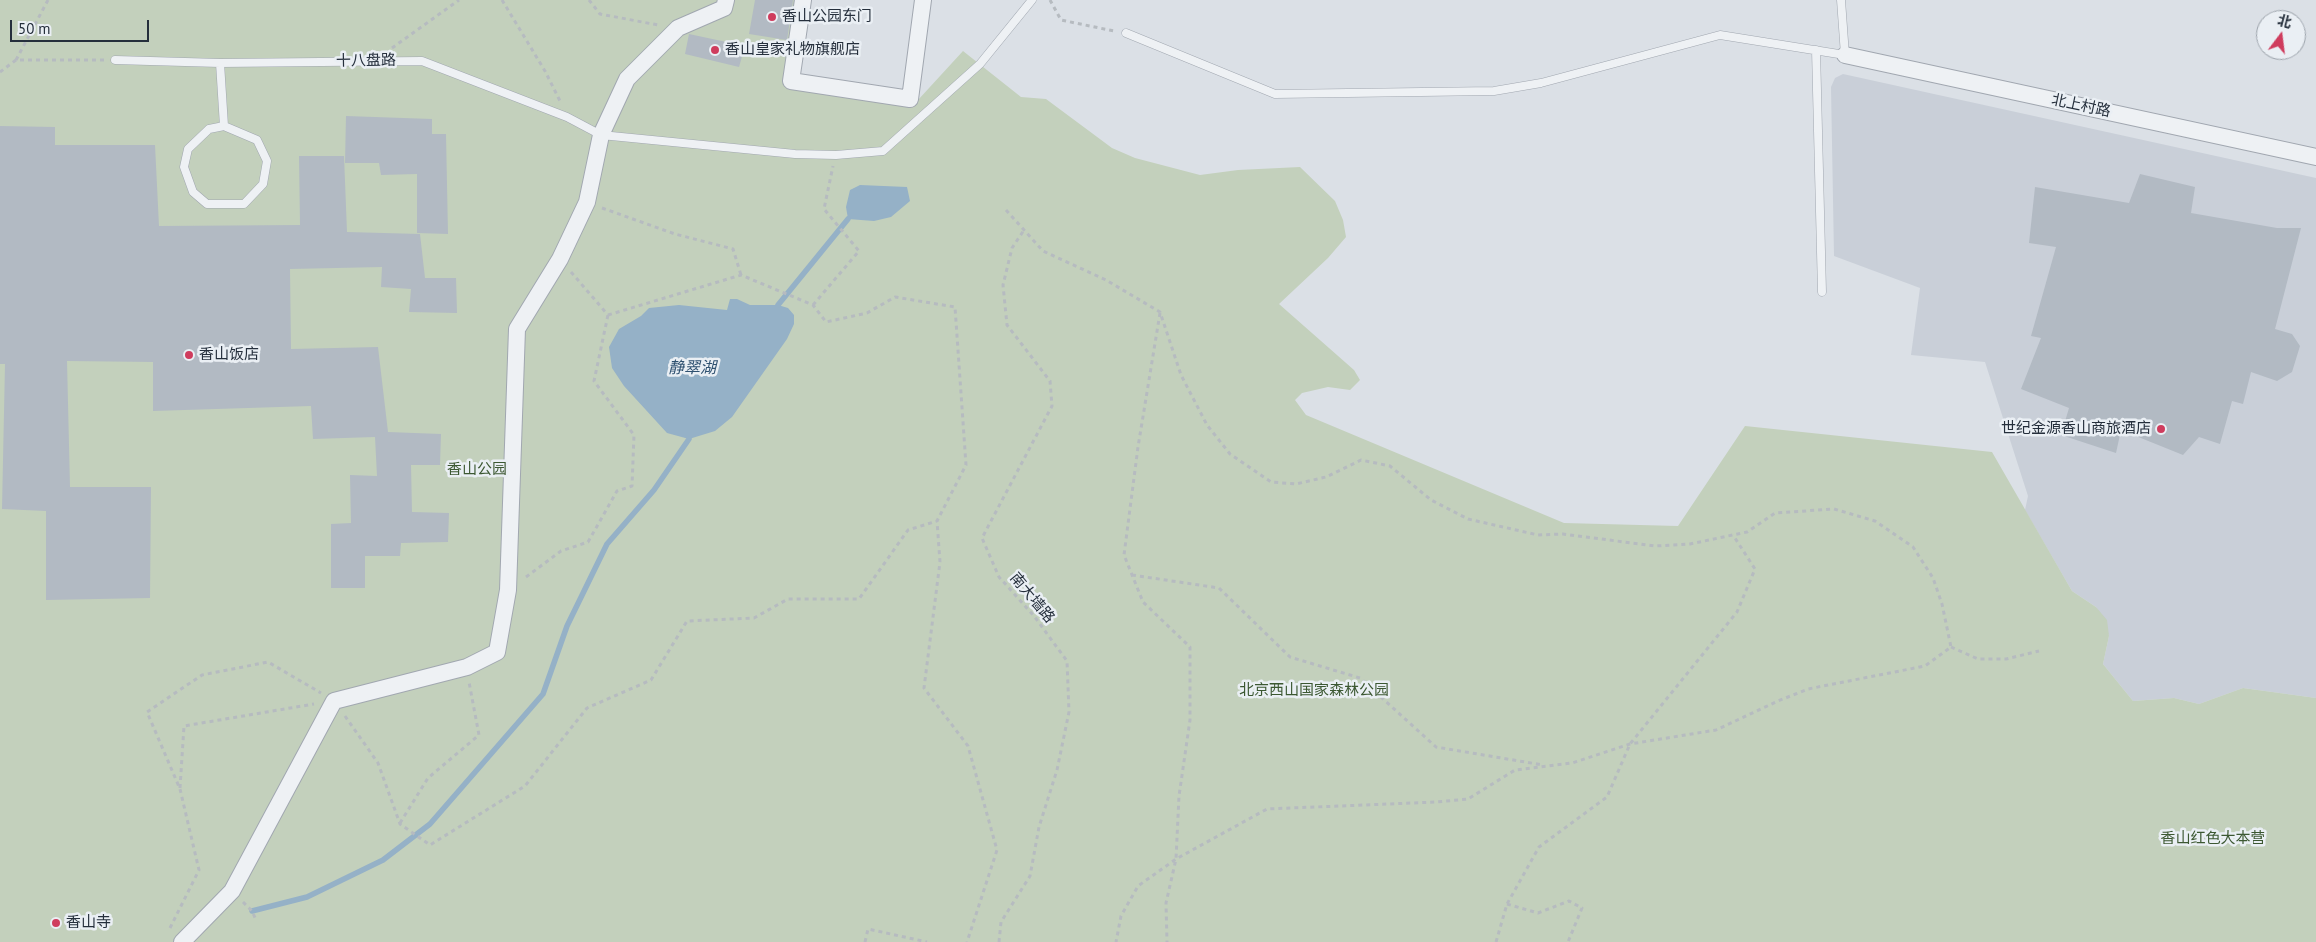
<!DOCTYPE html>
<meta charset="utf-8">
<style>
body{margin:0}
#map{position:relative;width:2316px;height:942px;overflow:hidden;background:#dbe0e6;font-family:"PT Sans","Noto Sans SC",sans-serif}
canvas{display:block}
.north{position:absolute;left:2256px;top:10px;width:50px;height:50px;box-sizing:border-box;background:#eaeff4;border:1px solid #9ba2aa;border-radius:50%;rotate:15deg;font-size:14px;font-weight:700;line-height:20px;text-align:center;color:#252f3c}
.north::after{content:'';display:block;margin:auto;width:18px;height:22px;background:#cf3c5d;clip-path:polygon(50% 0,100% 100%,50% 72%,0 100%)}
.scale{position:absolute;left:10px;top:20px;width:139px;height:22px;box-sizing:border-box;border:2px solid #252f3c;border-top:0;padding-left:6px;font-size:15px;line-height:18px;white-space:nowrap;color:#252f3c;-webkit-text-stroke:4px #eaeff4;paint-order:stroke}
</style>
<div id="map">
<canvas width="2316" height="942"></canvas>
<div class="north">北</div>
<div class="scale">50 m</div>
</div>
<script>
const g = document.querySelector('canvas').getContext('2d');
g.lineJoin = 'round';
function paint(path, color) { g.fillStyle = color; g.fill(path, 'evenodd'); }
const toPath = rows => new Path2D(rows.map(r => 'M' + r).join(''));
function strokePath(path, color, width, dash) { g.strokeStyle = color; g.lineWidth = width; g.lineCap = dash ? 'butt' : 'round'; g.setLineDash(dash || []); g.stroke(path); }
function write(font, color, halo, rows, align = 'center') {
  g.font = font + ' "PT Sans","Noto Sans SC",sans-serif'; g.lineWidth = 5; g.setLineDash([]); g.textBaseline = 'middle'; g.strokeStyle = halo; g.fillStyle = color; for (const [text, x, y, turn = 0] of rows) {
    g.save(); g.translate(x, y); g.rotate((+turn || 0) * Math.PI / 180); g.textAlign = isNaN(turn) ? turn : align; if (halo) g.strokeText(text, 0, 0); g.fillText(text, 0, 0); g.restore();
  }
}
paint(toPath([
 [1843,74,2316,178,2316,698,2243,688,2199,704,2174,698,2133,701,2103,664,2109,636,2096,607,2072,591,2025,510,2028,496,1985,362,1911,355,1920,288,1834,256,1831,87,1835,78]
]), '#c9cfd8');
paint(toPath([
 [0,0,803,0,791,81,918,100,963,51,1021,97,1046,99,1112,148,1135,158,1200,175,1238,170,1300,167,1335,201,1343,220,1346,237,1328,258,1279,304,1354,370,1360,380,1350,390,1328,387,1302,393,1295,400,1306,415,1564,523,1678,526,1745,426,1992,452,2072,591,2096,607,2107,620,2109,636,2103,664,2133,701,2174,698,2199,704,2243,688,2316,698,2316,942,0,942]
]), '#c3d0bc');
paint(toPath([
 [860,185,907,187,910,201,891,217,874,221,848,219,846,207,850,190],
 [730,299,737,299,750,305,778,305,788,308,794,315,794,324,787,339,732,417,715,431,689,439,667,433,624,386,612,368,609,347,619,329,641,316,649,308,679,305,727,310]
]), '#95b1c7');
strokePath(toPath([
 [778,305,848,219],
 [252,911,307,897,383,860,430,824,543,694,567,626,607,544,654,490,689,439]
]), '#95b1c7', 5.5);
paint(toPath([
 [755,0,793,0,787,40,749,34],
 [689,34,745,46,739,67,685,54],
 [346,116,432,119,432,134,446,134,448,234,417,233,417,174,381,175,379,163,345,163],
 [0,126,55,127,55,145,155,145,159,226,300,225,299,156,344,156,347,232,420,234,425,278,456,278,457,313,409,312,411,289,381,287,382,267,290,269,291,349,378,347,388,432,441,434,440,465,411,465,412,512,449,513,448,542,401,543,400,556,365,556,365,588,331,588,331,524,351,523,350,475,377,476,375,437,313,439,311,406,153,411,153,362,67,361,70,487,151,487,150,598,46,600,46,511,2,509,5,364,0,364],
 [2140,174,2195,187,2191,213,2277,228,2301,228,2275,329,2292,334,2300,346,2292,372,2277,381,2251,372,2243,404,2232,401,2220,444,2199,437,2183,455,2121,430,2116,453,2061,435,2069,408,2021,389,2041,338,2031,336,2056,247,2029,243,2035,187,2129,203]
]), '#b2bac3');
const lane = toPath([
 [1126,33,1275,94,1494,91,1541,83,1720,35,1845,55,1841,0],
 [1816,50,1822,292],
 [115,60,220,63,422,61,567,117,601,135,795,154,836,155,883,151,980,64,1032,0],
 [220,63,224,126,257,140,267,161,263,184,244,204,207,204,193,192,184,167,188,149,209,129,224,126]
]);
const street = toPath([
 [803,0,791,81,910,99,923,0],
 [1845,55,2316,157],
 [182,942,232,891,334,701,467,667,497,652,508,590,517,329,560,259,587,202,601,135,627,79,678,28,724,8,726,0]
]);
strokePath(lane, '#a1a7b0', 9);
strokePath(street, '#a1a7b0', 18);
strokePath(toPath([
 [502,0,545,71,560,101],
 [589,0,600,14,658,25],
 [1050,0,1061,20,1114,31],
 [392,48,459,0],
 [16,60,48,0],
 [0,72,16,60,105,60],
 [602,208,675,234,733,249,741,275],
 [1006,210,1043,251,1106,280,1160,312,1181,375,1207,425,1230,454,1271,482,1296,484,1326,477,1361,460,1390,466,1431,500,1468,519,1538,535,1563,534,1655,546,1690,544,1747,532,1775,513,1834,509,1875,521,1913,547,1933,578,1942,604,1951,647,1925,666,1808,689,1778,701,1716,730,1630,744,1572,763,1515,770,1468,799,1436,802,1267,809,1176,859,1138,886,1121,916,1116,942],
 [571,272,608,315],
 [813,305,859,251,824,209,833,166],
 [1160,313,1138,447,1124,555,1143,602,1190,647,1190,720,1179,796,1176,859,1166,903,1167,942],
 [608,315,741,275,813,305,826,322,867,313,895,297,955,307,966,465,937,521,940,562,924,688,968,746,997,850,967,942],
 [1132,575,1219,588,1290,657,1360,678,1436,747,1543,765],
 [526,577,561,551,588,542,617,491,632,486,634,435,594,381,608,315],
 [1951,647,1978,659,2006,659,2039,651],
 [345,716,378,763,400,824,430,845,525,786,587,708,651,680,687,621,754,618,788,599,859,599,908,530,937,521],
 [180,788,184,726,314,704],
 [400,823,428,778,479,735,469,682],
 [243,902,252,911,256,920],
 [1507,904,1538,913,1569,901,1582,908,1568,942],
 [170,928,199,870,180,789,147,712,202,675,268,662,321,693],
 [865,942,868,929,927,942],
 [999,942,1001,922,1030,876,1039,827,1057,770,1069,712,1067,661,1034,616,999,577,982,538,1052,406,1050,381,1007,325,1003,285,1012,248,1024,230],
 [1496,942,1507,904,1539,847,1607,797,1630,744,1737,612,1755,569,1733,535]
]), '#b6bbc0', 3, [4, 4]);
strokePath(lane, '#eef1f4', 8);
strokePath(street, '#eef1f4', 16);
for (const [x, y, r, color] of [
 [772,17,5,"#cf3c5d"],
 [715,50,5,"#cf3c5d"],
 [189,355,5,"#cf3c5d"],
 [2161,429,5,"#cf3c5d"],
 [56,923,5,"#cf3c5d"]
]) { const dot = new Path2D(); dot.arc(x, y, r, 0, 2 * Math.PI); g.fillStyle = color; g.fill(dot); strokePath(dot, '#eaeff4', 2); }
write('15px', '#252f3c', '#eaeff4', [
 ["香山公园东门",782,17],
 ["香山皇家礼物旗舰店",725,50],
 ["香山饭店",199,355],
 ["世纪金源香山商旅酒店",2151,429,"right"],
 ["香山寺",66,923]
], 'left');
write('15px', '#252f3c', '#eaeff4', [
 ["十八盘路",366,61,-1],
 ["北上村路",2081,106,12],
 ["南大墙路",1032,598,50]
]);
write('15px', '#3c5832', '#eaeff4', [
 ["香山公园",477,470],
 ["北京西山国家森林公园",1314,691],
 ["香山红色大本营",2213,839]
]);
write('italic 16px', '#2f5170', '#eaeff4', [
 ["静翠湖",692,368]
]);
</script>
